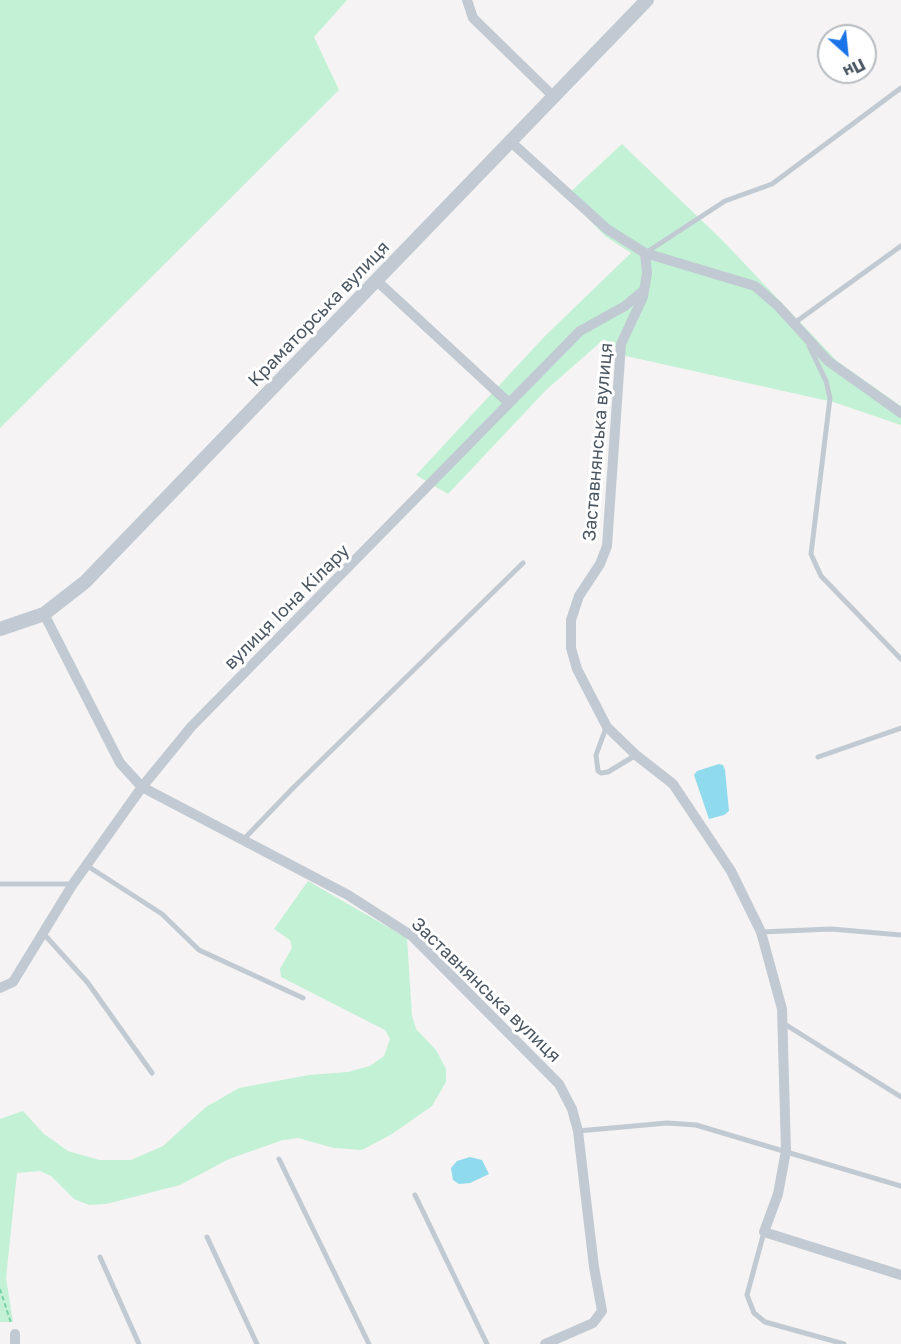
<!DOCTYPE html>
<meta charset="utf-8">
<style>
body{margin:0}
#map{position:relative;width:901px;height:1344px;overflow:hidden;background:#f5f3f3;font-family:"Golos Text",sans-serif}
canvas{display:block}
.north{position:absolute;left:817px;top:24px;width:60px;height:60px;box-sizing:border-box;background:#fff;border:2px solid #b7bbc0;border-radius:50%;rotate:153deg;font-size:16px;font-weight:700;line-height:24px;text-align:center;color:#4a5661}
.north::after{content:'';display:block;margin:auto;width:21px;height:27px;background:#1a73e8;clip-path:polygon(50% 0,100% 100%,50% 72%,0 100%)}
</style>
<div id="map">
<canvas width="901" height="1344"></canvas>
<div class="north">Пн</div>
</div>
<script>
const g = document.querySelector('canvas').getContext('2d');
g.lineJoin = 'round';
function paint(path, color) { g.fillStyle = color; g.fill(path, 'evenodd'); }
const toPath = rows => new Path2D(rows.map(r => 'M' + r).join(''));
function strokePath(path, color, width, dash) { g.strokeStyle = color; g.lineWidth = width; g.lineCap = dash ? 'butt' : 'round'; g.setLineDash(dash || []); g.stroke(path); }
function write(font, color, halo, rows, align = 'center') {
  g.font = font + ' "Golos Text",sans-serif'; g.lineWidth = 6; g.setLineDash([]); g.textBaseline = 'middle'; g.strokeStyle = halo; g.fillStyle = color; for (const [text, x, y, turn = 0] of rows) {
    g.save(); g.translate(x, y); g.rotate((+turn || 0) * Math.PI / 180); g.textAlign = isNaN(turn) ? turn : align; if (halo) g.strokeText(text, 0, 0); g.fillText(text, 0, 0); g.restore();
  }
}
paint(toPath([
 [0,0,347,0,314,37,339,90,0,428],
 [622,144,722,240,837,361,901,406,901,425,833,402,626,356,604,339,546,390,448,494,416,475,545,336,631,253,605,236,566,196],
 [308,881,407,938,412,1016,416,1029,436,1050,446,1069,446,1082,432,1106,392,1134,362,1150,334,1148,298,1138,283,1140,229,1159,180,1185,106,1204,89,1205,74,1199,51,1176,40,1171,17,1173,6,1278,13,1322,0,1322,0,1119,23,1111,44,1134,68,1151,99,1160,131,1160,163,1146,206,1107,239,1088,309,1075,348,1072,370,1066,384,1056,390,1039,385,1030,281,977,280,969,292,948,290,940,274,929]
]), '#c3f1d5');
paint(toPath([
 [719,764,723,765,725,770,729,811,724,815,709,819,694,775,697,771],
 [470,1157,482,1160,489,1174,470,1183,459,1184,453,1180,451,1168,457,1161]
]), '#90daee');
strokePath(toPath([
 [0,1289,11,1323]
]), '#7ad0a6', 2, [4.5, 3]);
strokePath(toPath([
 [647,252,725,201,772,184,901,88],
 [793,324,901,246],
 [809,346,826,381,830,398,811,554,821,576,901,659],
 [606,728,596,755,598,771,601,773,608,772,636,755],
 [818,757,901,728],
 [243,840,293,788,523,563],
 [86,865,162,914,199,950,303,998],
 [0,884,72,884],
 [761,932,831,929,901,935],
 [43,933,88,983,152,1073],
 [783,1023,901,1097],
 [578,1131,667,1123,696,1125,901,1186],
 [279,1159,369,1344],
 [415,1195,487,1344],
 [764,1232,747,1295,754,1313,765,1322,844,1344],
 [207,1237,257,1344],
 [100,1257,139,1344]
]), '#c1cad2', 5);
strokePath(toPath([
 [467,0,473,18,554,97],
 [511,142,607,229,645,253,755,286,778,306,828,361,901,413],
 [645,253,647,273,643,297,621,344,607,546,600,564,579,596,571,620,571,648,577,669,607,727,636,755,673,784,731,871,761,932,782,1009,786,1151,778,1194,764,1232,901,1275],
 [377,281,509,403],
 [44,614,120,763,142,787,348,895,412,936,559,1084,572,1109,578,1131,594,1267,602,1311,593,1323,545,1344],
 [0,988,13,982,73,884,142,787,191,727,580,331,625,306,643,291],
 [15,1334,15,1344]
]), '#c1cad2', 10);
strokePath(toPath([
 [0,629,44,614,85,582,647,0]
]), '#c1cad2', 14);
write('18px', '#4a5661', '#fff', [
 ["Краматорська вулиця",319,314,-46],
 ["Заставнянська вулиця",598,442,-85],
 ["вулиця Іона Кілару",287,607,-45],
 ["Заставнянська вулиця",486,990,44]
]);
</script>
